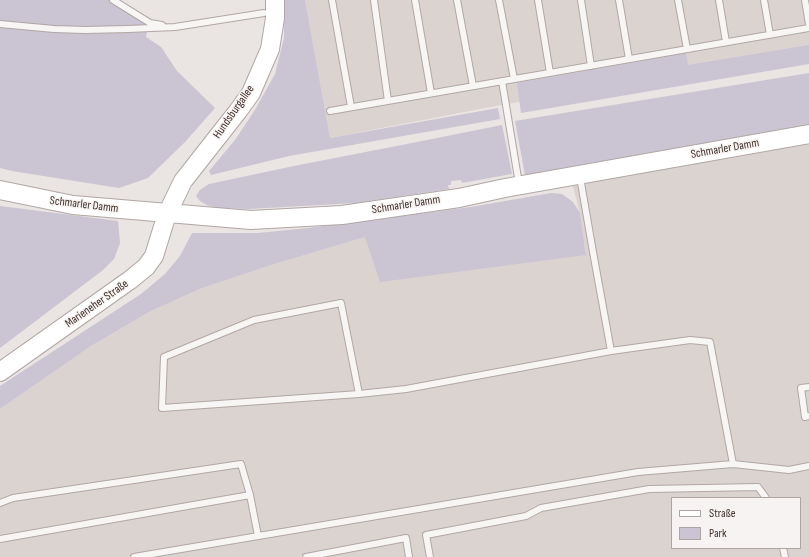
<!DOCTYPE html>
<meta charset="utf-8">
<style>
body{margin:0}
#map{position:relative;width:809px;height:557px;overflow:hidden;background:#eae4e2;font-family:"Sofia Sans Condensed",sans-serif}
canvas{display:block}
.legend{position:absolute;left:671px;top:497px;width:130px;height:52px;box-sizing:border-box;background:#f7f3f2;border:1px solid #aea5a2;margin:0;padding:5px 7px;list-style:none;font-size:12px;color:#41312b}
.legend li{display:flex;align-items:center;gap:8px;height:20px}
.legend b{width:20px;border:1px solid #aea5a2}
</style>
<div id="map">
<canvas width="809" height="557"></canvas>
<ul class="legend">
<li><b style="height:5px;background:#fff"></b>Straße</li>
<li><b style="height:11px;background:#cac4d3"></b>Park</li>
</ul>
</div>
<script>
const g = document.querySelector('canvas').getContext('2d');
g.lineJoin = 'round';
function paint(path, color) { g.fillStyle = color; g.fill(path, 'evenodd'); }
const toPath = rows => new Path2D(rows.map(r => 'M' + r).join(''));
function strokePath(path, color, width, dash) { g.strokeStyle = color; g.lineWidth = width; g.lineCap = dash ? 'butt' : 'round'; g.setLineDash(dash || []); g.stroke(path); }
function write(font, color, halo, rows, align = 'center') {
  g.font = font + ' "Sofia Sans Condensed",sans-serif'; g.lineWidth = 3; g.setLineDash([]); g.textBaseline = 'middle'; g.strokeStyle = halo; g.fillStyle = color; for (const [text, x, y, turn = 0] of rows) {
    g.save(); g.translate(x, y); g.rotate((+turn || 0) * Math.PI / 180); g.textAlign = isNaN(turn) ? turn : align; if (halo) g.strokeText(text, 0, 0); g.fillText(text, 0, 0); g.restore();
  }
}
paint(toPath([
 [305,0,809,0,809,56,698,75,506,104,330,138],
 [809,142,809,557,0,557,0,409,91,346,149,312,202,288,268,266,365,237,586,254,580,213,572,183],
 [672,498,800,498,800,548,672,548]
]), '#dbd3d0');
paint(toPath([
 [0,0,120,0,149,20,146,37,161,47,177,71,215,108,185,142,148,178,119,188,12,171,0,168],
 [284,0,305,0,330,138,498,108,500,119,289,156,211,175,209,171,235,140,255,110,275,74,284,38],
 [809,45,809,64,521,113,517,83,686,53,688,65],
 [809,73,809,125,525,175,515,121],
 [502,125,512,174,462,183,461,180,451,181,451,185,448,185,449,189,356,203,249,209,217,208,207,205,200,201,196,196,200,190,209,184,294,166,412,143],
 [551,193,562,194,573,202,580,213,586,255,380,282,365,237,268,266,202,288,149,312,91,346,0,409,0,386,141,294,165,274,180,256,192,233,258,233,308,228,471,207],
 [0,206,118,221,120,243,114,259,103,270,0,348]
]), '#cac4d3');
const lane = toPath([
 [113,0,150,23,162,25],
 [332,0,351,107],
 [374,0,388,101],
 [415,0,431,93],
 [457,0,473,86],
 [499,0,514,79],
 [538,0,550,73],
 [581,0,591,66],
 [619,0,629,59],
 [678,0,687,49],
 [719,0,726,42],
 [764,0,770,35],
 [805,0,809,24],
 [0,24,54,29,85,30,128,29,175,27,264,13],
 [502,81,519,184],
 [330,111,809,28],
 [580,177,593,252,611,351,690,340,710,342,733,464],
 [809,387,801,388,805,417,809,416],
 [359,394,341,303,254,320,164,357,162,408,359,394,406,389,611,351],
 [0,503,13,498,241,464,250,495],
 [0,539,250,495,258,536],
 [783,548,785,557],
 [134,557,638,472,733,464,789,470,809,466],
 [306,557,406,538,409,557],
 [430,557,426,535,526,516,541,508,649,489,758,487,766,498]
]);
const secondary = toPath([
 [0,190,73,205,251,220,342,215,459,198,505,188,809,134],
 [0,372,130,280,146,267,154,256,167,214,183,181,238,111,251,93,270,49,275,18,275,0]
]);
strokePath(lane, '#b1a7a4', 8);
strokePath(secondary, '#b1a7a4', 20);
strokePath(lane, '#f8f6f5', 6);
strokePath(secondary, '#fff', 18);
write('12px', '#41312b', '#f7f3f2', [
 ["Hundsburgallee",234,112,-55],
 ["Schmarler Damm",725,149,-10],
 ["Schmarler Damm",84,205,7],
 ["Schmarler Damm",406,205,-9],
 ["Marieneher Straße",97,304,-35]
]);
</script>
